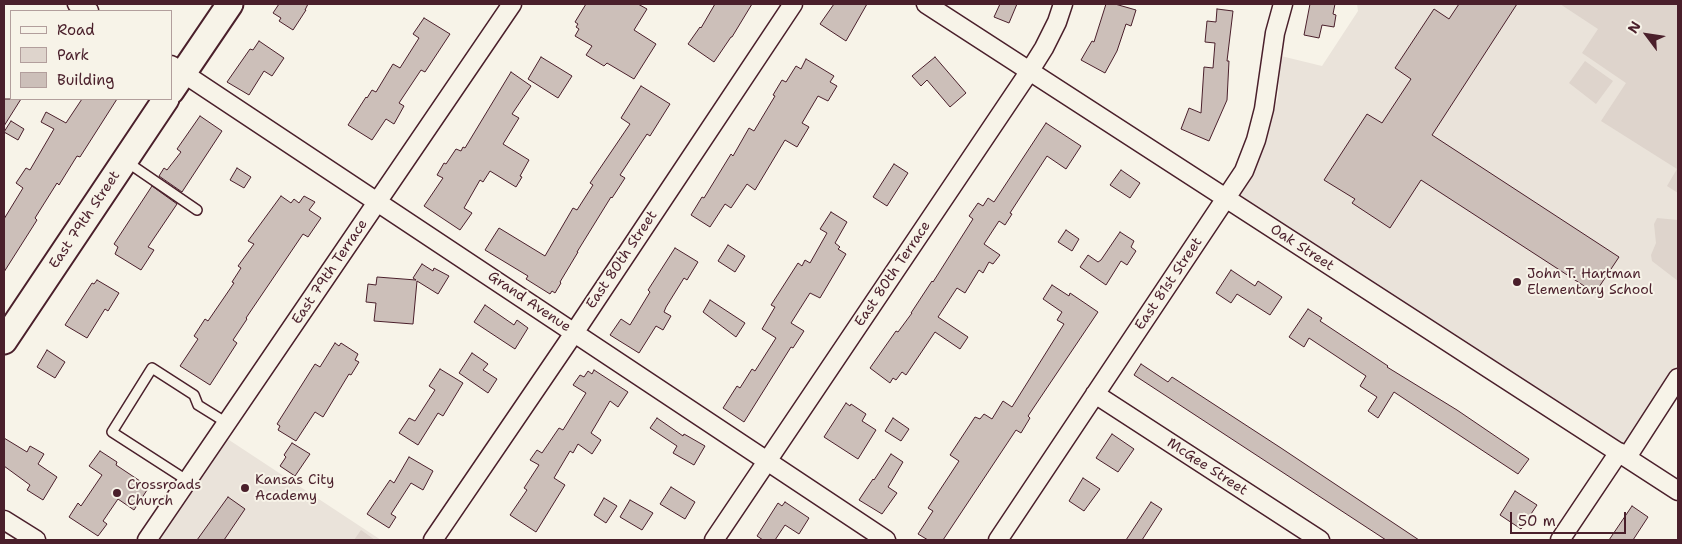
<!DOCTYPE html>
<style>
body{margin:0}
#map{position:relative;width:1682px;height:544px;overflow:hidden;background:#f7f3e8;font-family:"Shantell Sans",sans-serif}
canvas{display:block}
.frame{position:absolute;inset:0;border:5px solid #4a1f2b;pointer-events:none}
.legend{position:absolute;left:10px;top:10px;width:162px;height:90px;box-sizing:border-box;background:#f7f3e8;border:1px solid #b29e9c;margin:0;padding:6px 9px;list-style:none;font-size:15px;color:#4a1f2b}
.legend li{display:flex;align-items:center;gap:10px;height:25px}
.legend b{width:25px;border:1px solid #b29e9c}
.north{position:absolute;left:1622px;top:10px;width:50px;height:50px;-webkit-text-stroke:4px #f7f3e8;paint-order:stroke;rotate:301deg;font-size:14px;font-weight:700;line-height:20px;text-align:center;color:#4a1f2b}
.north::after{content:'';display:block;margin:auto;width:18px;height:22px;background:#4a1f2b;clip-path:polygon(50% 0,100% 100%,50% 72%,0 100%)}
.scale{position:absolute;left:1510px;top:512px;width:116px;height:22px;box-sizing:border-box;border:2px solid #4a1f2b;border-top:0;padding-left:6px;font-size:15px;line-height:18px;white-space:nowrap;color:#4a1f2b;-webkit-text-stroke:4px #f7f3e8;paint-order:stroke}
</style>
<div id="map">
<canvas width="1682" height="544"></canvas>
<div class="frame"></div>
<ul class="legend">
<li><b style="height:6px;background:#f7f3e8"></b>Road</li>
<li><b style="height:14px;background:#ded4cc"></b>Park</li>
<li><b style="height:14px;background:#ccbfb9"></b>Building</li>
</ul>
<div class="north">N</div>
<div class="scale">50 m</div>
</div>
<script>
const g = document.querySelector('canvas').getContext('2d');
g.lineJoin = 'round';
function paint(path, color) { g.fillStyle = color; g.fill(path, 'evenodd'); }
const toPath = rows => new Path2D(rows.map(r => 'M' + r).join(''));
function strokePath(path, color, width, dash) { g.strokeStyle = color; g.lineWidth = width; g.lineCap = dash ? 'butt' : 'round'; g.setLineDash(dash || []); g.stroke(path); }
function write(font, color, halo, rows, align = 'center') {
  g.font = font + ' "Shantell Sans",sans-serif'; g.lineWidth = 4; g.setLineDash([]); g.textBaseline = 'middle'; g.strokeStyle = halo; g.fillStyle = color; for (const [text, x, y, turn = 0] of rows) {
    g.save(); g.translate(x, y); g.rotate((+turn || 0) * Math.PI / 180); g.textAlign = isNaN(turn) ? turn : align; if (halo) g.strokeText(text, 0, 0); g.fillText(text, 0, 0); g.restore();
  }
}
paint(toPath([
 [1357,4,1678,4,1678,363,1619,452,1231,202,1258,162,1278,97,1281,56,1322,66,1358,11],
 [223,436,381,540,152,540]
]), '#eae3da');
paint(toPath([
 [1560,4,1678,4,1678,193,1667,186,1677,169,1601,121,1626,83,1582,53,1598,29],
 [1585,61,1613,81,1596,104,1569,83],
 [1657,218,1678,220,1678,281,1652,261,1651,255,1656,243,1654,224],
 [361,530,375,540,354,540]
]), '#ded4cc');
const building = toPath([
 [279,4,308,4,305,10,306,10,293,30,279,21,281,18,273,13,279,4],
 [586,4,638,4,647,9,634,30,656,44,634,79,607,63,604,66,586,55,592,46,575,36,579,29,576,27,578,24,575,22,586,4],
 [715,4,752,4,732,37,731,37,714,62,688,44,700,27,701,28,715,4],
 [834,4,867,4,846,41,820,24,834,4],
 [1000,4,1017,4,1009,23,994,17,1000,4],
 [1106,4,1115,4,1136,10,1131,26,1126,24,1117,51,1105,73,1081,60,1092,41,1094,42,1106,4],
 [1310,4,1335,4,1333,14,1336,15,1334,27,1322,25,1319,38,1304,35,1310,4],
 [1459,4,1517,4,1432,135,1619,257,1595,293,1421,180,1390,228,1352,203,1355,199,1324,180,1367,114,1382,123,1411,79,1395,68,1434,9,1449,19,1459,4],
 [1217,9,1233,11,1227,61,1229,61,1227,100,1209,141,1181,129,1189,108,1201,113,1204,67,1213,68,1215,43,1205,42,1207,21,1216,22,1217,9],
 [424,18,450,34,425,72,421,70,399,103,404,106,394,124,386,119,372,140,348,125,366,97,367,98,372,90,376,92,393,64,400,68,419,38,413,34,424,18],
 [259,41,284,58,272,76,264,71,249,95,227,82,250,49,253,50,259,41],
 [541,57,572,76,558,98,528,79,541,57],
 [935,57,966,93,950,107,927,80,921,86,912,76,935,57],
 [806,59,834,76,830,82,837,86,828,101,818,96,802,123,809,127,797,147,785,140,755,190,747,184,731,208,725,204,710,227,691,215,702,197,704,198,731,154,733,156,749,128,754,131,775,96,773,95,782,80,786,82,796,66,801,69,806,59],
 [511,72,531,86,512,114,519,118,503,144,529,160,520,176,522,177,516,187,490,171,483,182,480,180,464,208,472,213,460,230,424,206,443,178,437,175,444,163,446,164,456,149,461,151,463,147,465,148,511,72],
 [641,86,670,104,650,136,647,134,620,175,625,178,612,198,611,197,577,252,578,252,560,282,561,283,555,293,552,291,550,294,526,279,528,276,485,250,499,228,545,256,573,208,577,210,593,185,590,183,630,124,621,118,641,86],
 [4,99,21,99,4,126,4,99],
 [82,99,117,99,80,157,77,156,59,185,57,183,35,218,37,220,4,272,4,219,23,188,16,183,26,168,30,170,54,129,41,122,46,112,66,123,82,99],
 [200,116,222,131,182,192,159,176,164,168,167,170,181,152,177,149,200,116],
 [11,121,24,129,18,140,4,132,11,121],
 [1046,123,1081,146,1066,169,1047,156,1010,213,1012,214,1005,225,999,221,984,244,1000,255,993,264,989,262,983,273,979,270,965,293,957,288,938,317,968,337,960,349,935,332,906,375,902,372,896,380,893,378,890,383,870,368,896,331,898,332,912,313,911,313,932,281,933,282,973,219,969,216,978,203,983,206,988,198,994,202,1046,123],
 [894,164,908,173,887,206,873,197,894,164],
 [237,168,251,177,244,188,230,180,237,168],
 [1121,170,1140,183,1130,198,1110,185,1121,170],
 [152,186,177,204,148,247,154,250,141,270,115,254,118,247,114,244,152,186],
 [281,196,291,203,294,199,299,203,304,196,315,202,309,210,321,218,308,237,303,234,246,318,247,319,233,340,237,343,210,385,180,366,198,339,194,336,205,319,208,321,234,283,232,282,241,268,238,266,254,244,248,241,281,196],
 [831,212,847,222,835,243,840,247,838,249,846,254,820,298,810,293,791,323,804,331,793,348,791,347,744,422,723,408,737,386,740,388,752,369,755,371,776,338,762,329,775,307,771,305,798,263,802,266,805,260,810,263,827,233,820,229,831,212],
 [1066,230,1079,239,1072,251,1058,242,1066,230],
 [1120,232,1134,241,1131,247,1136,251,1127,265,1121,261,1106,285,1080,267,1088,255,1098,262,1101,260,1120,232],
 [728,245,745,256,735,272,718,261,728,245],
 [675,248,698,262,687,280,684,278,666,307,664,312,671,316,663,330,656,326,639,353,610,335,621,319,630,325,650,292,648,290,675,248],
 [422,264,433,271,434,268,449,276,438,294,417,281,413,324,374,321,376,303,366,302,368,284,376,285,377,277,416,280,413,278,422,264],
 [1231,270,1255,286,1258,281,1282,297,1270,315,1237,294,1231,303,1216,293,1231,270],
 [97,280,119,293,108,311,105,309,87,338,65,325,92,283,94,284,97,280],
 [1052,285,1069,296,1070,293,1098,312,1028,416,1030,418,1021,433,1016,430,943,540,928,540,918,534,933,511,928,508,959,461,950,455,975,417,980,419,984,414,992,419,1003,401,1012,407,1064,324,1057,320,1062,312,1043,299,1052,285],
 [710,300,745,323,736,337,703,312,710,300],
 [485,305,514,325,517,320,528,328,515,349,474,322,485,305],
 [1308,309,1322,318,1320,321,1388,366,1387,367,1457,410,1529,459,1518,474,1394,392,1378,418,1368,411,1377,397,1360,386,1366,376,1309,338,1304,347,1289,337,1308,309],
 [335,343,339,346,341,343,358,354,355,360,359,362,351,375,349,374,323,417,315,412,296,441,278,430,280,426,277,424,315,364,320,367,335,343],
 [47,350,65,362,55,378,37,367,47,350],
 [472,353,488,364,483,370,497,379,488,393,459,373,472,353],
 [1141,364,1168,382,1172,377,1281,448,1419,540,1386,540,1134,375,1141,364],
 [440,369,463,383,443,416,438,413,418,445,399,433,409,418,415,421,435,390,429,386,440,369],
 [594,370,628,392,618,407,610,401,591,433,601,440,592,454,578,444,573,453,570,451,554,478,565,485,536,532,510,515,527,490,524,488,539,465,530,460,537,450,542,453,559,428,563,430,586,393,573,385,580,375,584,377,588,371,592,374,594,370],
 [846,403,850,406,851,404,866,414,862,421,876,430,858,459,824,437,846,403],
 [657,418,683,436,684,434,705,446,694,465,673,453,677,446,650,428,657,418],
 [893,418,909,429,901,441,885,431,893,418],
 [1112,434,1134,449,1118,472,1096,458,1112,434],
 [4,438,27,452,30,446,44,454,38,464,57,477,43,500,27,490,30,485,4,466,4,438],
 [292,443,310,454,295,476,280,466,286,457,284,455,292,443],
 [100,451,117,462,116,465,149,487,134,510,118,499,103,521,107,524,98,536,69,517,78,503,81,506,102,475,89,466,100,451],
 [891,454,903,462,888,487,897,493,882,514,859,500,873,479,874,480,891,454],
 [409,457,433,471,423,490,411,483,391,514,396,517,389,528,367,514,390,480,394,483,409,457],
 [1083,478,1100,489,1084,511,1069,501,1083,478],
 [671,487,695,502,685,519,660,504,671,487],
 [1515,491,1537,505,1521,529,1500,515,1515,491],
 [228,497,245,509,224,540,197,540,228,497],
 [604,498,617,506,606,523,594,515,604,498],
 [630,500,653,513,642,530,620,517,630,500],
 [785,502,809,518,799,534,785,525,775,540,763,540,757,536,778,503,782,506,785,502],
 [1151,502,1162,509,1142,540,1126,540,1151,502],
 [1632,506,1648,517,1633,540,1609,540,1632,506]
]);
paint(building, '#ccbfb9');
strokePath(building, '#4a1f2b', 1);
const lane = toPath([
 [127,162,197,210],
 [188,481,112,432,152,368,194,395,198,405,227,423]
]);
const street = toPath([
 [77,4,89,11],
 [926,4,1678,491],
 [171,65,886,540],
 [1095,394,1320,540],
 [1627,457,1678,378],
 [4,520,36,540],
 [147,540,512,4],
 [433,540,574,333,793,4],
 [714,540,1029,72,1044,48,1057,22,1063,4],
 [998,540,1244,171,1256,140,1264,109,1275,33,1283,4],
 [1560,540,1619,452]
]);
const secondary = toPath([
 [171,91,230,4],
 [4,341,166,99]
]);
strokePath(lane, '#4a1f2b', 12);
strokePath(street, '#4a1f2b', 21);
strokePath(secondary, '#4a1f2b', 29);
strokePath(lane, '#f7f3e8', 9);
strokePath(street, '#f7f3e8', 18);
strokePath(secondary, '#f7f3e8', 25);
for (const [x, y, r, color] of [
 [1517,282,5,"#4a1f2b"],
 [245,488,5,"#4a1f2b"],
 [117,493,5,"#4a1f2b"]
]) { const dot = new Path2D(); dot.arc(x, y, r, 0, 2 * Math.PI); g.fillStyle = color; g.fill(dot); strokePath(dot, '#f7f3e8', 2); }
write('14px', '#4a1f2b', '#f7f3e8', [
 ["East 79th Street",85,220,-56],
 ["Oak Street",1302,248,33],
 ["East 80th Street",622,260,-56],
 ["East 79th Terrace",330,272,-56],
 ["East 80th Terrace",893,274,-56],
 ["East 81st Street",1169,284,-56],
 ["Grand Avenue",529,302,34],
 ["McGee Street",1207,467,33]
]);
write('14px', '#4a1f2b', '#f7f3e8', [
 ["John T. Hartman",1527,274],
 ["Elementary School",1527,290],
 ["Kansas City",255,480],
 ["Academy",255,496],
 ["Crossroads",127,485],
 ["Church",127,501]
], 'left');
</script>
